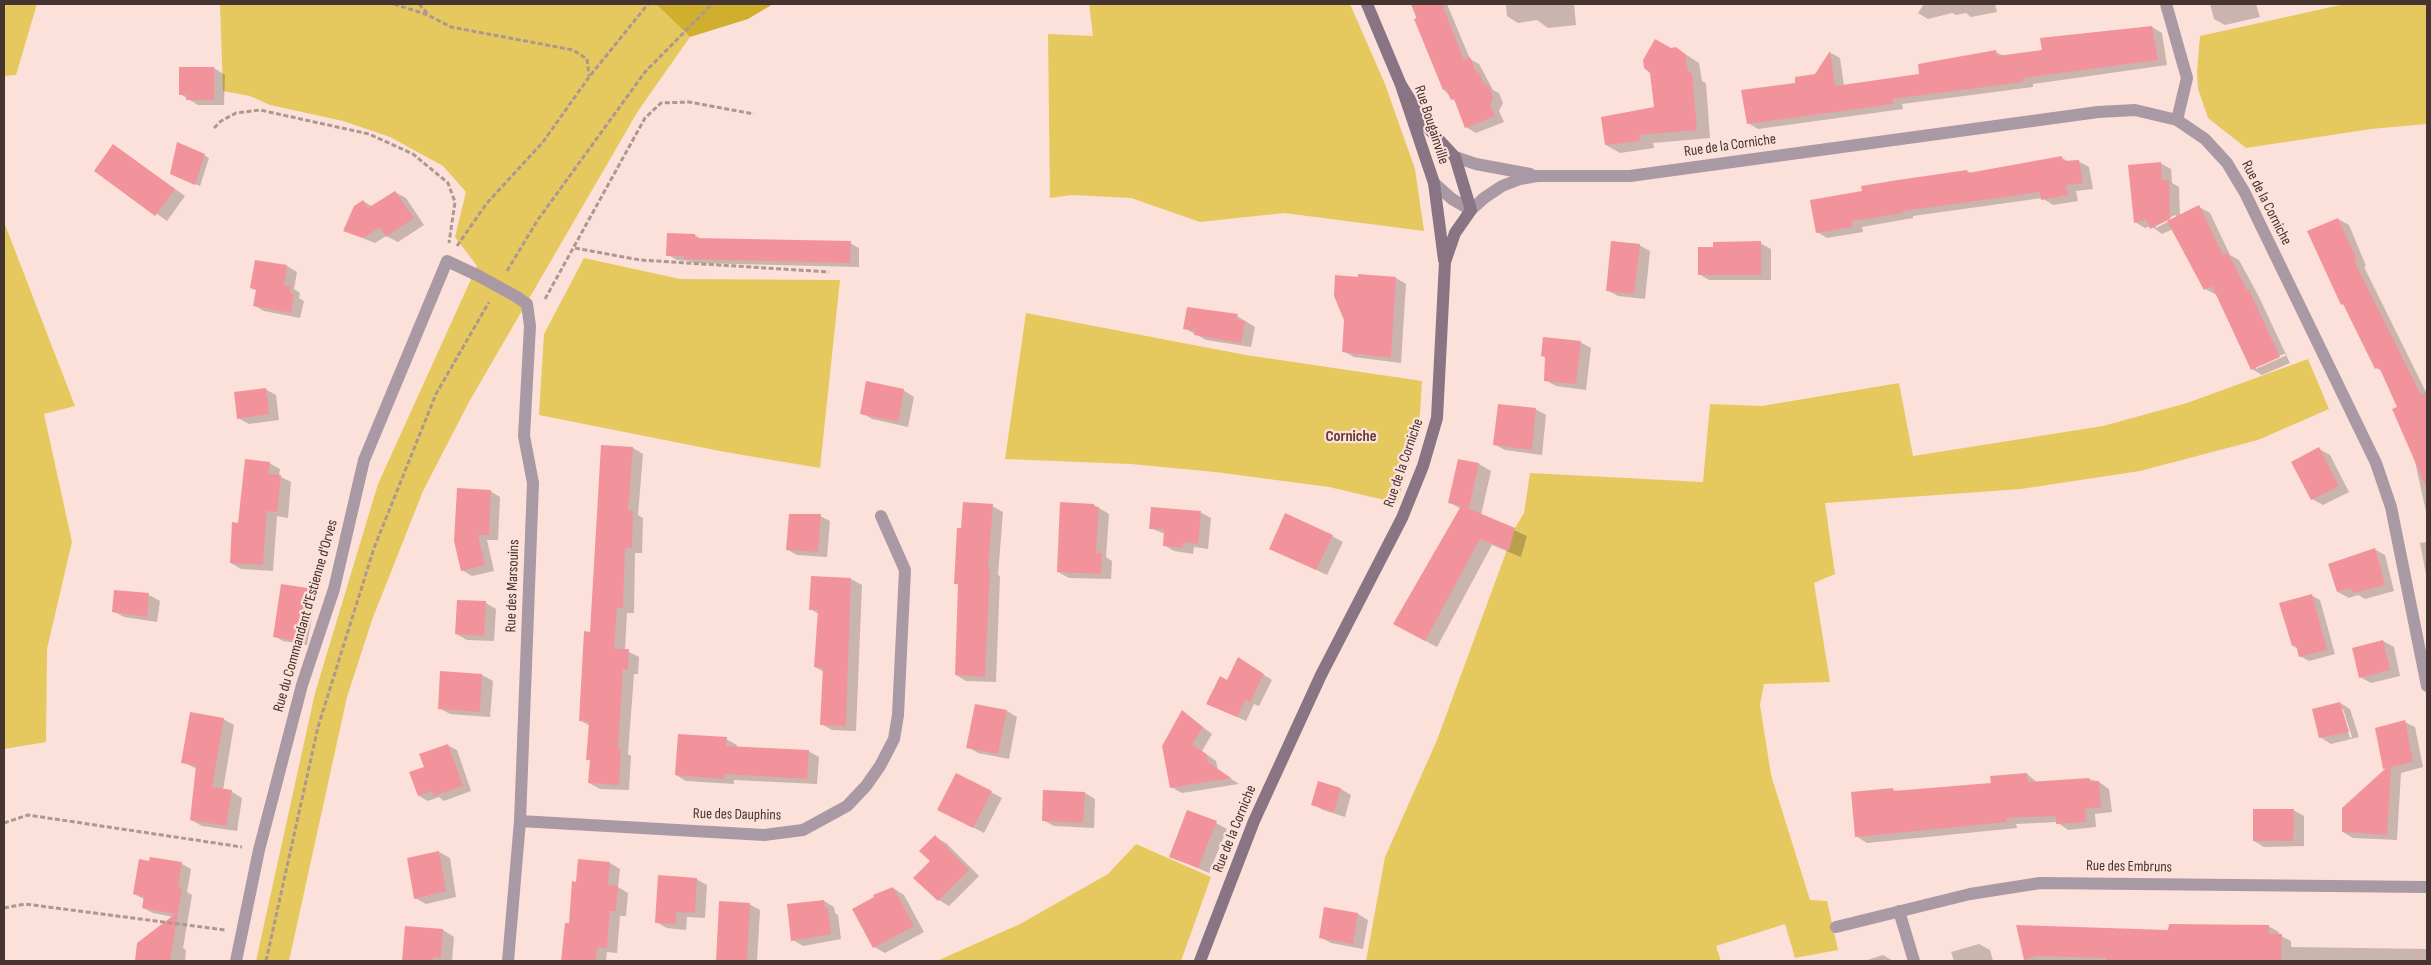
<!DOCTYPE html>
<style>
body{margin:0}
#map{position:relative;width:2431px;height:965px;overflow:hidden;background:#fce1da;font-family:"Sofia Sans Condensed",sans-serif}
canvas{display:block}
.frame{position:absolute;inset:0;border:5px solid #45342f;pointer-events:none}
</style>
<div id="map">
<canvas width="2431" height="965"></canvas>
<div class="frame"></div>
</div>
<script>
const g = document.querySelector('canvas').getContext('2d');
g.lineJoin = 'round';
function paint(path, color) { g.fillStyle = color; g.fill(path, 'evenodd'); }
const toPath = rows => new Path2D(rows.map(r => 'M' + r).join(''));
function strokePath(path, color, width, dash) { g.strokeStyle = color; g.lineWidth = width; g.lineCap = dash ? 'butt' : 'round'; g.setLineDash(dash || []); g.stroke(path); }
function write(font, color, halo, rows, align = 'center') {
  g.font = font + ' "Sofia Sans Condensed",sans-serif'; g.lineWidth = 4.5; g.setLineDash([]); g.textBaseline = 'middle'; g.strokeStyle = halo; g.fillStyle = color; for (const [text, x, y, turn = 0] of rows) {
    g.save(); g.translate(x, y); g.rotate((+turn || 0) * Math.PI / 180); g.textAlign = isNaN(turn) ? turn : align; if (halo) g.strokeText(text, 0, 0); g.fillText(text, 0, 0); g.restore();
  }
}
paint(toPath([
 [4,4,37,4,16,75,4,76],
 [220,4,656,4,690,37,638,111,469,402,423,491,372,620,347,697,289,961,256,961,315,693,378,484,477,266,455,237,466,192,443,166,390,137,343,121,270,105,250,96,223,91],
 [1089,4,1350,4,1385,84,1415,169,1424,231,1284,213,1200,222,1131,198,1072,195,1050,198,1048,34,1093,36],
 [2345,4,2427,4,2427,124,2371,129,2246,148,2208,118,2198,89,2197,71,2200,36],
 [4,222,75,406,44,414,72,542,47,649,46,742,4,749],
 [584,258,680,279,840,280,820,468,725,452,539,415,544,334],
 [1026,313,1246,355,1422,381,1420,414,1412,454,1397,503,1329,487,1215,472,1131,464,1005,459],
 [2308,359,2329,409,2258,440,2140,471,2021,489,1825,503,1835,574,1814,583,1830,682,1764,684,1760,705,1771,775,1810,900,1827,901,1838,950,1795,958,1785,924,1716,946,1721,961,1366,961,1385,857,1437,740,1515,528,1524,513,1530,473,1703,482,1710,404,1762,406,1899,383,1913,456,2103,426,2187,403],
 [1136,844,1211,877,1181,961,937,961,1020,924,1108,874]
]), '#e5c95f');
paint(toPath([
 [656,4,773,4,748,19,690,37]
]), '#cfaf2d');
paint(toPath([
 [1411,4,1447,4,1470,59,1479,64,1493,90,1499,93,1503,103,1499,111,1504,122,1476,133,1466,127,1456,102,1444,90],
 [1506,4,1574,4,1576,25,1548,28,1537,20,1518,23,1507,16],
 [1924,4,1995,4,1997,12,1971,17,1966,13,1956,15,1952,13,1928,19,1918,13],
 [2210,4,2256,4,2260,17,2225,25,2214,19],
 [2152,27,2162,33,2167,65,2033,84,2033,87,1902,104,1903,109,1758,129,1748,123,1797,84,1816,75,1831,53,1840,58,1844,86,1920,75,1996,52,2004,56,2043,51],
 [1676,48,1699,63,1702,81,1706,83,1710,138,1653,143,1654,148,1620,153,1606,145,1655,108,1652,73,1670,49],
 [214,68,225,75,224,105,198,105,180,94],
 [114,146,185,196,167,221,96,170],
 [204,155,209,158,200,186,176,176],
 [2062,158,2069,162,2078,161,2089,167,2093,189,2076,191,2078,201,2053,205,2042,198,1913,216,1913,218,1862,227,1863,232,1827,238,1817,232,1864,192,1967,171,1971,173],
 [2160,163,2171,169,2172,183,2179,187,2180,216,2199,207,2210,213,2230,255,2239,260,2259,297,2290,363,2262,375,2252,369,2217,295,2205,289,2173,229,2162,234,2151,226,2145,228,2135,222],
 [2175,215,2177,217,2156,228,2156,225],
 [2286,353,2287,355,2256,369,2256,366],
 [395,192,406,198,424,225,398,242,386,236,375,243,345,231,363,201,373,207],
 [2338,219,2349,225,2366,266,2364,267,2427,394,2427,516,2414,457,2399,407,2382,371,2376,368,2345,305,2342,304],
 [695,235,703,240,850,243,859,248,859,267,694,263,689,261,677,260,668,255],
 [1760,243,1771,249,1771,280,1709,280,1699,274],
 [1639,245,1650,251,1645,299,1618,296,1607,290],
 [287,266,297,272,294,289,300,293,299,298,304,301,300,318,264,311,255,306],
 [1359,278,1396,278,1406,284,1401,363,1354,357,1343,351],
 [1237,316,1255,327,1251,347,1206,340,1184,328],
 [1580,342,1591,348,1586,390,1556,386,1545,380],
 [265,389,276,395,279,420,249,424,238,418],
 [903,390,914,397,908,427,872,419,862,413],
 [1535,409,1546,415,1542,455,1505,450,1494,444],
 [602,446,633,448,643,454,638,515,643,518,642,553,635,553,634,613,627,613,625,650,639,657,638,674,634,674,628,754,631,756,629,790,600,789,589,783,591,761,588,759,590,726,580,720,591,633],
 [2319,449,2330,455,2349,492,2323,505,2312,499],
 [269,463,280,469,279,476,291,482,288,518,277,516,273,571,241,569,231,563,240,524],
 [1479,464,1491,471,1481,515,1527,536,1521,557,1492,545,1437,647,1407,631,1461,509,1449,502],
 [490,491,500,497,498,540,487,540,494,571,472,576,462,570],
 [1094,505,1109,514,1106,557,1112,561,1111,579,1069,578,1058,572],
 [992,506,1003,512,998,575,1000,576,996,682,966,681,956,675,959,585,955,583,963,530],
 [1200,512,1211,518,1208,549,1194,547,1193,554,1174,551,1164,545,1165,534,1150,528],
 [820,516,830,521,827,557,797,555,788,550],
 [1332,536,1343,542,1327,575,1270,548],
 [2427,542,2427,580,2420,543],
 [2374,549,2385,555,2394,591,2365,599,2358,595,2349,598,2338,592],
 [812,577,851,579,862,585,856,731,832,730,821,724,824,672,815,667,819,614,810,609],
 [282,585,308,589,316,594,307,645,283,641,274,636],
 [115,591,149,595,160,601,157,622,124,617,113,611],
 [2311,595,2320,600,2335,654,2309,661,2300,656,2298,649,2293,646],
 [486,603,496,609,494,641,467,640,456,634],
 [2383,641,2394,647,2400,676,2371,683,2360,677],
 [1239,659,1272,680,1259,706,1254,704,1246,721,1217,708],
 [442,672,482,675,493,681,490,717,450,714,439,708],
 [2340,703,2350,709,2359,737,2331,744,2320,737],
 [2341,709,2343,709,2352,737,2350,738],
 [976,705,1007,711,1017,717,1009,759,978,753,968,747],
 [1183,712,1212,734,1202,751,1216,761,1218,770,1239,784,1182,793,1171,787],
 [223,719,234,725,223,790,232,792,242,798,237,831,202,826,191,820,197,769,183,762],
 [2405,722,2415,727,2423,767,2401,773,2397,840,2353,838,2343,832,2387,770,2384,768],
 [726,739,737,745,736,748,808,751,819,757,817,784,734,780,734,784,686,781,676,775],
 [447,745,457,750,471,791,444,801,439,797,428,801,419,796,425,768],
 [957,774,1002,798,984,833,949,815],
 [2027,774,2038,783,2089,779,2099,782,2109,789,2112,812,2095,814,2096,827,2068,830,2057,822,2016,824,2017,828,1867,843,1856,836,1892,789,1898,792,1992,784],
 [1341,789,1351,795,1345,817,1323,810,1313,804],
 [1085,793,1095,799,1094,828,1054,826,1043,820],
 [2293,810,2304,816,2304,846,2264,847,2254,841],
 [1216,823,1227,829,1209,873,1170,856],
 [935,837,946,843,979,876,949,906,939,900,932,861],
 [439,852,450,858,456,897,426,904,415,898],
 [610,863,620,869,618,887,628,893,626,916,620,916,617,953,607,952,606,961,565,961,563,960,577,883],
 [182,864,191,869,187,892,192,895,183,948,186,950,185,961,137,961,138,944,173,917,153,913,143,908,144,899,134,894],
 [696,879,707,885,705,918,687,917,686,930,667,928,656,922],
 [893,888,904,895,924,932,885,953,874,947],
 [824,901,834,907,835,913,838,915,841,939,803,946,793,940],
 [721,902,749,904,760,910,757,961,717,961],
 [1325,908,1358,914,1368,920,1363,949,1331,943,1320,937],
 [2018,926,2170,931,2268,926,2279,932,2279,935,2291,941,2291,947,2427,949,2427,961,2028,961,2025,960],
 [406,927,443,930,454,937,452,961,403,961],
 [1979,944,1990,950,1993,961,1954,961,1951,952],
 [1883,955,1893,961,1864,961]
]), '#0003');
paint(toPath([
 [1411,4,1442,4,1464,60,1470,57,1477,74,1479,72,1484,84,1489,86,1493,97,1490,105,1495,116,1465,128,1454,99,1451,100,1446,89,1443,90,1414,19,1417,18],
 [2152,26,2158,60,2023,78,2023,82,1892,99,1893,104,1747,124,1741,90,1795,83,1795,77,1815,74,1830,51,1835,86,1919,74,1918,64,1996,50,1997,56,2042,50,2040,38],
 [1655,39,1671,48,1676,47,1685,54,1688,71,1692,74,1697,130,1639,135,1640,141,1605,145,1601,117,1654,107,1650,73,1644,68,1643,60],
 [179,67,214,67,214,100,186,100,187,95,179,95],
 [177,142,205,154,195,185,170,174],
 [113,144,175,189,155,216,94,171],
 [2062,156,2063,161,2079,160,2083,183,2066,185,2068,195,2041,200,2040,192,1903,211,1903,213,1852,221,1853,227,1816,233,1810,200,1862,191,1861,186,1898,180,1967,170,1968,173],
 [2161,162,2162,180,2169,180,2170,219,2150,229,2146,219,2134,223,2128,165],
 [395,191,414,218,386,237,380,227,363,238,343,231,354,206,363,200,368,208],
 [2199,205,2223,255,2228,253,2247,290,2249,290,2280,357,2251,370,2212,286,2204,290,2167,221],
 [2338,218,2357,260,2354,261,2421,395,2427,392,2427,489,2392,409,2397,407,2379,367,2375,369,2343,304,2341,305,2307,231],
 [667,233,695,234,695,238,851,241,850,263,684,259,684,256,666,256],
 [1611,241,1640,244,1634,294,1606,291],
 [1761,241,1761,275,1698,275,1698,247,1713,247,1713,242],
 [255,260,287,265,284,285,291,286,290,293,294,294,291,313,253,306,256,290,250,288],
 [1358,274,1396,277,1391,358,1342,352,1344,320,1334,296,1335,275,1358,277],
 [1187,307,1238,314,1236,319,1245,321,1241,343,1194,335,1195,331,1183,329],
 [1543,337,1581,341,1576,384,1544,381,1545,357,1541,356],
 [866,381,904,389,898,422,860,414],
 [266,388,269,414,237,419,234,392],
 [1498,404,1536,408,1532,450,1493,445],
 [601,445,633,447,628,510,633,511,632,548,625,548,623,608,617,608,614,649,629,649,628,669,623,669,618,749,621,749,619,785,588,783,590,760,586,760,589,722,579,721,584,631,590,632],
 [2319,447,2339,486,2311,500,2291,462],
 [245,459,270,462,268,474,281,475,277,512,267,511,263,565,230,563,232,522,238,523],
 [1458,459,1479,463,1469,508,1465,507,1515,528,1509,551,1480,539,1425,641,1393,624,1461,506,1448,503],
 [457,488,491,490,489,535,478,535,485,565,461,571,454,541],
 [963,502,993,504,988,569,990,569,985,677,955,675,958,584,954,584,957,528,961,528],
 [1060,502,1094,504,1094,507,1099,507,1096,553,1102,553,1101,574,1057,572],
 [1151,507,1201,511,1198,544,1183,542,1183,548,1163,546,1164,529,1149,529],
 [1285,513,1333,535,1316,570,1269,549],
 [789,514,821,514,818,552,786,550],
 [2375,548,2385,585,2353,593,2351,588,2337,592,2328,564],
 [811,576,851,578,846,726,820,725,823,668,814,667,818,610,809,610],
 [281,584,308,588,299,641,273,637],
 [114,590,149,593,147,617,112,612],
 [2312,594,2327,650,2299,657,2296,645,2292,646,2279,603],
 [457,600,486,601,484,636,455,634],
 [2383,640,2390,670,2359,678,2352,648],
 [1238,657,1264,674,1250,702,1245,700,1237,717,1206,704,1220,676,1227,680],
 [440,671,482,674,480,712,438,709],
 [2340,702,2349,732,2319,738,2312,709],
 [975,704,1007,710,998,754,966,748],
 [1182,710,1203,727,1192,744,1206,754,1208,762,1231,778,1170,788,1162,746],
 [190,712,224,718,212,787,232,790,226,826,190,820,196,766,181,763],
 [2405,720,2413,762,2391,767,2387,835,2342,832,2342,808,2386,768,2383,769,2375,728],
 [678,734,727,737,726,746,809,750,807,779,724,774,724,779,675,775],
 [448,744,463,786,434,796,432,791,418,796,409,772,424,767,419,754],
 [956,773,992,791,973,828,937,810],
 [2027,773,2028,782,2089,778,2090,782,2099,781,2101,807,2085,809,2086,822,2056,824,2056,816,2006,818,2007,822,1855,837,1851,792,1893,788,1893,791,1991,783,1990,776],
 [1318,781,1341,788,1334,812,1311,805],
 [1043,790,1085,792,1083,823,1042,821],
 [2253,809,2294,809,2293,841,2253,841],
 [1187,810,1217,821,1198,868,1169,857],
 [935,835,969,870,938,901,913,878,930,861,919,851],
 [439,851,446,891,414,899,407,858],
 [150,857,182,862,178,887,182,888,170,961,135,961,137,943,175,914,142,908,144,896,133,894,139,859,149,861],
 [578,859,610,862,608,885,618,886,616,911,610,911,607,948,597,947,596,961,561,961,565,923,569,923,572,881,576,882],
 [658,875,697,878,695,913,676,912,676,924,655,923],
 [893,887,914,926,873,948,852,909,874,897,873,895],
 [824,900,825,908,828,908,831,934,791,941,787,904],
 [719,901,750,903,747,961,716,961],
 [1324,907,1358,913,1353,944,1319,938],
 [2169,924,2269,925,2269,934,2282,934,2281,961,2106,961,2106,958,2037,956,2024,960,2016,925,2168,930],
 [405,926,443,929,441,958,433,957,433,961,402,961]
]), '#f2939b');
strokePath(toPath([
 [394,4,428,15,451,27,573,50,587,59,589,76],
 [419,4,428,14],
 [214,128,221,121,236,113,260,110,369,134,413,154,448,183,455,202,449,243],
 [457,246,487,203,543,142,589,77,648,4],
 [575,248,640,260,829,272],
 [507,271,537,221,645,72,712,4],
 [545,299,645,118,661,103,689,102,754,114],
 [4,823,28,815,242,847],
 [4,908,25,904,225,930],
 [266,961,318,727,374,548,436,394,489,302]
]), '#ae9791', 3, [5, 2.5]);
strokePath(toPath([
 [2166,4,2187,78,2177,120],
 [1455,157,1476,164,1530,174],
 [1434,183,1452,199,1471,210,1484,198,1502,186,1520,179,1537,176,1630,176,2098,112,2135,110,2177,120,2205,139,2227,163,2245,193,2376,463,2391,507,2427,686],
 [520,821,764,835,803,830,847,806,866,786,880,766,894,739,898,715,905,570,881,516],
 [1899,911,1914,961],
 [1836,927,1970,894,2040,883,2427,887],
 [236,961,259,850,302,685,334,589,364,460,447,261,479,276],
 [508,961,520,821,533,483,524,436,530,326,527,304,517,297]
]), '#a899a4', 12);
strokePath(toPath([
 [1367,4,1401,85,1434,183,1444,260],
 [1200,961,1254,821,1321,675,1402,518,1423,466,1437,418,1445,262,1455,233,1471,210,1455,157,1427,127,1401,85]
]), '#897484', 12);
strokePath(toPath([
 [479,276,517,297]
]), '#a899a4', 12);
write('15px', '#45342f', '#fce1da', [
 ["Rue Bougainville",1431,125,72],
 ["Rue de la Corniche",1730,146,-8],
 ["Rue de la Corniche",2266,203,63],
 ["Rue de la Corniche",1404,463,-71],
 ["Rue des Marsouins",513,586,-88],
 ["Rue du Commandant d'Estienne d'Orves",306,616,-74],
 ["Rue des Dauphins",737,815,1],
 ["Rue de la Corniche",1235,829,-68],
 ["Rue des Embruns",2129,867,1]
]);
write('bold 16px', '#613d35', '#fce1da', [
 ["Corniche",1351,437]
]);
</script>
